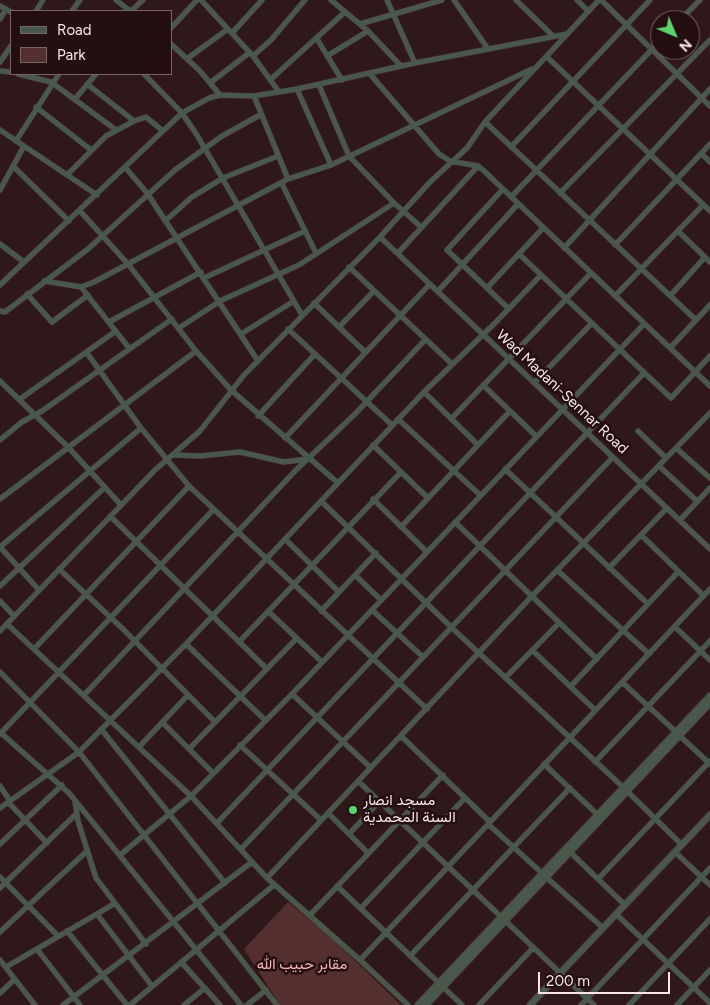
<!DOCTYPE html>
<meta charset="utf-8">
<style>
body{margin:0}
#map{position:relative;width:710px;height:1005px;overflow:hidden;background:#2e1819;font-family:Figtree,sans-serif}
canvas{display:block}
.legend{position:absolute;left:10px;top:10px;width:162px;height:65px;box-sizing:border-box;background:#240f10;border:1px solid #786566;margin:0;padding:6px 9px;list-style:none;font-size:15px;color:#f6e6e6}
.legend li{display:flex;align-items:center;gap:10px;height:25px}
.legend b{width:25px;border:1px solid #786566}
.north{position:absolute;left:650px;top:10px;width:50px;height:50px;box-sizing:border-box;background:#240f10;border:1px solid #786566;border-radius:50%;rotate:135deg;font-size:14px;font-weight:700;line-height:20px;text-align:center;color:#f6e6e6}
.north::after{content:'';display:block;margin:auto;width:18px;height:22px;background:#5cd56d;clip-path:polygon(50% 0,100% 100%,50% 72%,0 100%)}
.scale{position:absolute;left:538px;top:972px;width:132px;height:22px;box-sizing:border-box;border:2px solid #f6e6e6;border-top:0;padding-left:6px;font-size:15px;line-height:18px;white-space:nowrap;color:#f6e6e6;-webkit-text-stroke:4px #240f10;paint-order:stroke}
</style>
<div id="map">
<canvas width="710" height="1005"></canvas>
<ul class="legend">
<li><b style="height:6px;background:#49584a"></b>Road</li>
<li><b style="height:14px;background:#532f2f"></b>Park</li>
</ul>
<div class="north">N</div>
<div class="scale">200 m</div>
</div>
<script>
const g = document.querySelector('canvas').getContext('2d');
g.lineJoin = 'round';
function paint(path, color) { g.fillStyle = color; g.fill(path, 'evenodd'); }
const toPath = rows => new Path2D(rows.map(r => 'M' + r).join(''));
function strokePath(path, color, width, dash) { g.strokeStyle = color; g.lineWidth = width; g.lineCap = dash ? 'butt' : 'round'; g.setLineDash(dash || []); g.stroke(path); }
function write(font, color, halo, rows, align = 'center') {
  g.font = font + ' Figtree,Vazirmatn,sans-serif'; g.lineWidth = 5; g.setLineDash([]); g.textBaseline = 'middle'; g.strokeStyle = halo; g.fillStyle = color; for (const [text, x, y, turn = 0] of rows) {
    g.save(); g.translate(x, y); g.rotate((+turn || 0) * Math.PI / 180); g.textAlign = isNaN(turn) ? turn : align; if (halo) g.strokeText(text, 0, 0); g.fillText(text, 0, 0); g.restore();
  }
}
paint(toPath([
 [288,902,333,939,401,1005,280,1005,244,949]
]), '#532f2f');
const minor = toPath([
 [116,0,130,11],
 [201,0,253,56,279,92],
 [331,0,368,31,401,66],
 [387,0,415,63],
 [454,0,488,49],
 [516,0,553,36],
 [577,0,588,11],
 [601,0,710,106],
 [0,6,11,12],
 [36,11,43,0],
 [72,11,80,0],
 [131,11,143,0],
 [0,19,6,9],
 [680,20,700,0],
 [360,24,442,0],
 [171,28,197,0],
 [232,33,262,0],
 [317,39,342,80],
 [171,44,200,71,220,95],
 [253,56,271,40,305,0],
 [327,56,368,31],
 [547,57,710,211],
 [188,58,228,29],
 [0,62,11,46],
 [0,71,11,72],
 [18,74,51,82,116,130],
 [144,74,182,113,197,135,302,315],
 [370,74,439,154,450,161,478,166,483,170,710,386],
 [270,80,345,12],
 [210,83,249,53],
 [87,84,134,121],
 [319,85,349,156,394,203,421,227],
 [297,89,331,165],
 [254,96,288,179],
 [75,99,96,74],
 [36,107,91,150],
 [485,122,696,320],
 [0,130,97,195],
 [16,141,59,74],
 [511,147,650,0],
 [701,153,710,162],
 [14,167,69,221],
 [125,167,147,193,258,361],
 [67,175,106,136,134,121,146,117,163,131],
 [282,184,316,253],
 [503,189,447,250,509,309],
 [0,190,24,146],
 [560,193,710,40],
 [511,197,660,41],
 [80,211,128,264,196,351,231,390,338,483],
 [165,221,192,197,223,178,278,156],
 [678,231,710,262],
 [380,237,710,549],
 [0,244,24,262],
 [615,245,710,144],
 [564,248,710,89],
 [398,253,478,166],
 [519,254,671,398,710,356],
 [349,267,452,364],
 [204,278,305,231],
 [44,281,81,287,94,282,288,179,331,165,532,69],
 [0,285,182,113,209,98,220,95,254,96,297,89,415,63,567,34],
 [81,287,129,348],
 [487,288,543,228],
 [438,291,518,204],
 [27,294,52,322,88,295],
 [615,296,703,205],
 [670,296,705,257],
 [314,303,365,352],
 [0,311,5,312,88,249,175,170,222,136,260,115],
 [109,322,201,272],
 [339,327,374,291],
 [179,328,220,301,299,265,394,203],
 [288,329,392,425],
 [241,334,294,301],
 [670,348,710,305],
 [87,353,141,428,189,486,427,709],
 [0,381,69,448,121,505],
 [534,383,591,324],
 [483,385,536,436],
 [424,392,478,445],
 [20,399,116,331],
 [258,416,314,355],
 [398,419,480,495],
 [451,419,590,274],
 [638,431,666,458],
 [285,438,430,284],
 [0,440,22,422,42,411,172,319],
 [373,445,428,498],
 [676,448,710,478],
 [174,455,200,456,240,452,284,462,308,459],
 [659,466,697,501],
 [505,469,648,604],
 [0,499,196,351],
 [373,499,427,552],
 [321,501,451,627,624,788],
 [110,516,267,669],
 [680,520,710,488],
 [455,522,597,659],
 [401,527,510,411],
 [641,535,704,596],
 [285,539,339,592],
 [0,547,141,428],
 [0,547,39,590],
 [609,568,667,508],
 [59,569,123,629,215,722],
 [557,570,649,654],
 [355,575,381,600],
 [0,586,105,487],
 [0,601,14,616],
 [372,610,423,657],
 [268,611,322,662],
 [321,611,376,553],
 [7,624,191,796,267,878,360,960,408,1005],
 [675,627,710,660],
 [0,631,155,470,200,431,244,375,380,237,430,182,467,148,485,122,599,0],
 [239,642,401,472],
 [186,644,265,720],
 [34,649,189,486],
 [532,650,595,710],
 [0,672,79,752,277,1005],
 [505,678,559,623],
 [622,682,676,732],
 [571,686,678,572],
 [292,694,370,767],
 [84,695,295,471,355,414,425,340],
 [162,722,213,773],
 [101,729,225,883],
 [1,733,69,793,241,1005],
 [0,734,213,510],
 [401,736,490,822],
 [680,736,710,764],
 [240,745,321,820],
 [139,747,188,695],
 [189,749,296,639],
 [595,762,710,641],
 [544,764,598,815],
 [358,781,594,1005],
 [0,786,10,801],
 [627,791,682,845],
 [75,801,78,821,96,878,146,944],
 [8,802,47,843],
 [0,808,79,752,186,644,424,392,495,323,541,275],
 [328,813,368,853],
 [217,823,644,373],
 [488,824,543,874],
 [349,834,379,802],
 [0,844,62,785],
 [241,849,613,457],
 [570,852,625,905],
 [675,852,710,885],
 [120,855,191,796,292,694,644,324],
 [0,877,58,936],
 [546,877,603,928],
 [267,878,532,596,710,413],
 [598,879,710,761],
 [337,886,439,983],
 [0,888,76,814],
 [361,908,465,798],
 [97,914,152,986],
 [616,914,710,1003],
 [310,915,443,775],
 [67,931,127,1005],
 [0,932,87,851],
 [37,949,80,1005],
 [410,956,570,788],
 [0,960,35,1005],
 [360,960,710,589],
 [181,962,220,1005],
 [6,967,114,904],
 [443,987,462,1005],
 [0,993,15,979],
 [63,1005,252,862],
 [130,1005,274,885],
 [184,1005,205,988],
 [247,1005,266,990],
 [479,1005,533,948],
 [581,1005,710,868],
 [629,1005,710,919],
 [677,1005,710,970]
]);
const tertiary = toPath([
 [418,1005,710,696],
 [426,1005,710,703],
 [530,1005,710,815]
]);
strokePath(minor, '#4a3536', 6);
strokePath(tertiary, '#4a3536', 8);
strokePath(minor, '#49584a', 5);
strokePath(tertiary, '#49584a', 6);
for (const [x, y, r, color] of [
 [353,810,5,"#5cd56d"]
]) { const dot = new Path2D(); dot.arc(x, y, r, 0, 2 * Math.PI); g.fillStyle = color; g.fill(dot); strokePath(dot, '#240f10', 2); }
write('15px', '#f6e6e6', '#240f10', [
 ["Wad Madani-Sennar Road",562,392,43]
]);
write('15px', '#f6e6e6', '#240f10', [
 ["مسجد انصار",363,801],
 ["السنة المحمدية",363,818]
], 'left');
write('15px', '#f5b2b2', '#240f10', [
 ["مقابر حبيب الله",302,965]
]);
</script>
